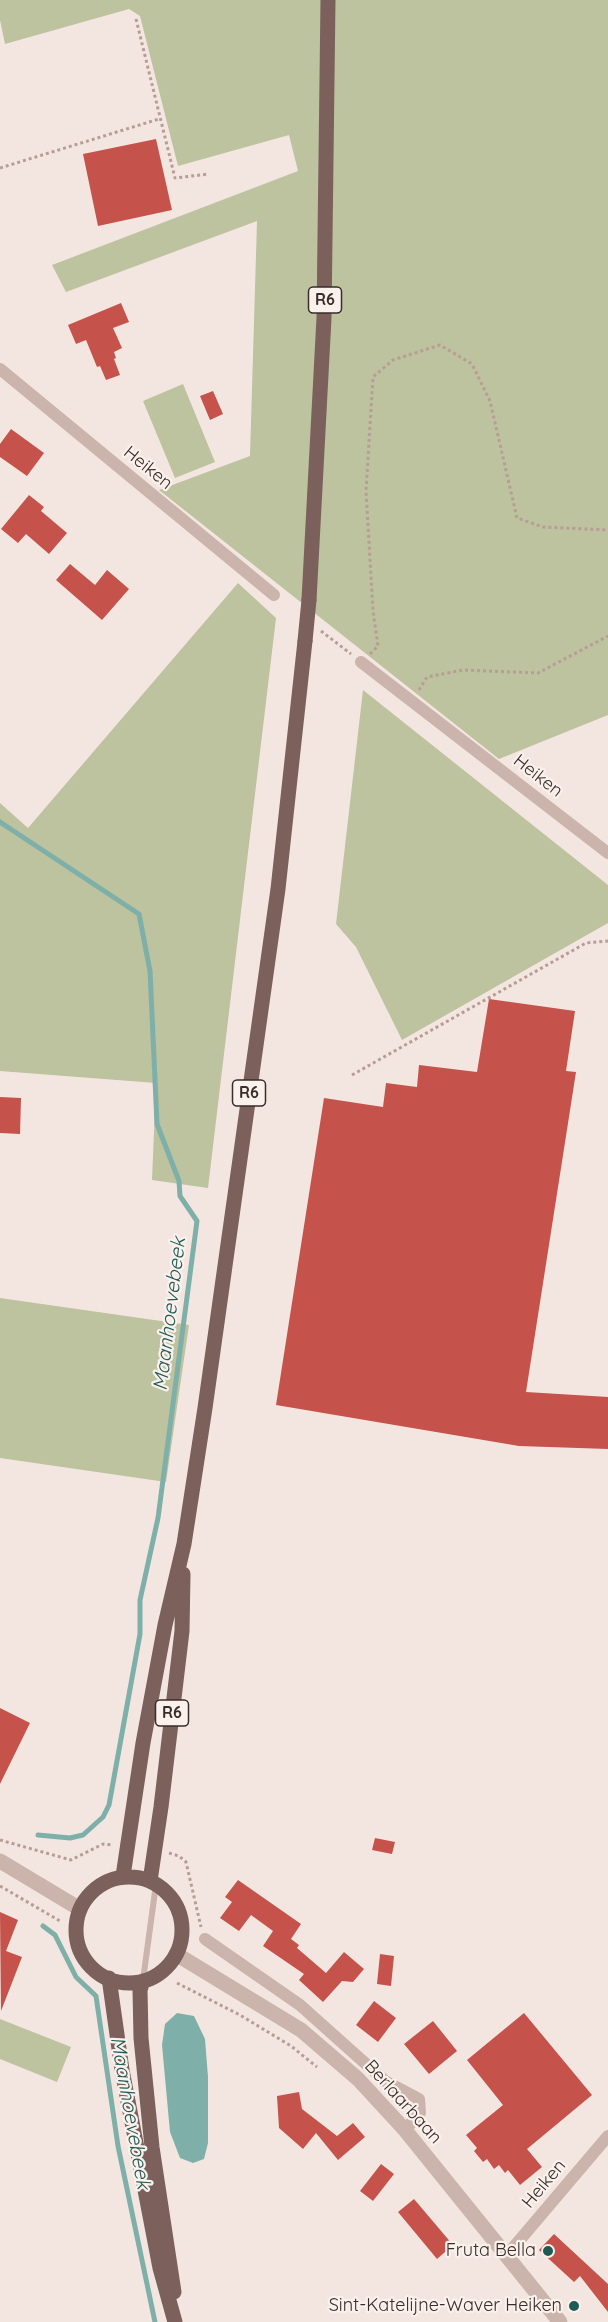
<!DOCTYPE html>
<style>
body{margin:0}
canvas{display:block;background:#f3e6e0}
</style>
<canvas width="608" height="2322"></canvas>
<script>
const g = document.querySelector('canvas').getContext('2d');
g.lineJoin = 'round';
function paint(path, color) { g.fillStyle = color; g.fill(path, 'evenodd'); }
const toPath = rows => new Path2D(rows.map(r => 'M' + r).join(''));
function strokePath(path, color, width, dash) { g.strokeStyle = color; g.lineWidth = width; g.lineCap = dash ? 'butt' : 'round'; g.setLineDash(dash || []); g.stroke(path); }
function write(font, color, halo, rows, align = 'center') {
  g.font = font + ' Quicksand,sans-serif'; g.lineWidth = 4.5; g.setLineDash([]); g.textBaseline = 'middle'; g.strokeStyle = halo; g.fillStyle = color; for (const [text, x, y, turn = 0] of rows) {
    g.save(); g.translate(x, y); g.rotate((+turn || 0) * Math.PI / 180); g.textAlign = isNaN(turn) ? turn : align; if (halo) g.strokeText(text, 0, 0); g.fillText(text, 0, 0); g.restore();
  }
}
paint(toPath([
 [0,0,608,0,608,715,499,759,159,490,250,456,257,221,66,292,52,265,298,171,289,135,178,166,140,16,129,9,5,44,0,20],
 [183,384,215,462,175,478,143,401],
 [238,583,276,618,208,1188,152,1180,156,1083,0,1071,0,803,28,828],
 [363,690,608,885,608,923,402,1040,356,947,336,924],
 [0,1298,189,1325,166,1482,0,1458],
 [0,2019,71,2047,57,2082,0,2059]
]), '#bdc29f');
paint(toPath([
 [177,2013,194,2016,205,2039,208,2077,208,2143,204,2159,193,2163,180,2158,170,2132,162,2045,165,2024]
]), '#7eb0a9');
strokePath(toPath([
 [0,822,139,914,150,971,157,1124,179,1181,180,1196,197,1221,158,1518,140,1600,140,1634,109,1805,103,1817,83,1835,70,1838,38,1835],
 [43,1926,55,1935,76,1977,96,1996,118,2146,155,2322]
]), '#7eb0a9', 5);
paint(toPath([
 [156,139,172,210,98,226,83,154],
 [121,303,129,322,113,328,122,348,114,352,116,358,114,359,120,375,106,380,100,366,97,367,86,340,76,344,68,325],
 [213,391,223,414,210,420,200,396],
 [11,429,44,453,27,476,0,457,0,444],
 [29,495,44,507,41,511,67,533,49,554,26,534,18,543,1,529],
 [70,564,95,585,107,570,129,589,102,620,56,580],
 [489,999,575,1011,566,1071,576,1072,526,1392,608,1397,608,1449,519,1446,276,1405,324,1098,383,1107,386,1083,417,1087,419,1065,477,1072],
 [0,1097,21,1098,20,1134,0,1133],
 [0,1708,30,1723,0,1784],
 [375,1838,395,1842,392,1854,372,1850],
 [238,1880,301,1924,291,1939,299,1945,297,1948,326,1973,344,1952,364,1969,353,1982,342,1981,323,2002,299,1980,304,1974,263,1946,273,1931,251,1915,239,1931,220,1918,232,1902,225,1897],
 [0,1912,18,1920,6,1951,22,1957,1,2011],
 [380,1954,394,1956,391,1986,377,1984],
 [374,2001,396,2018,378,2042,356,2025],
 [524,2013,592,2095,527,2149,542,2167,520,2185,508,2170,505,2173,499,2165,494,2169,487,2159,483,2162,474,2151,477,2148,466,2135,503,2105,467,2060],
 [433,2021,457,2051,429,2074,404,2044],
 [299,2092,302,2109,337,2136,353,2123,365,2137,338,2160,316,2133,303,2149,279,2128,277,2096],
 [381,2164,394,2174,373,2201,360,2191],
 [414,2199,453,2245,437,2259,398,2212],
 [554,2234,608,2284,608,2312,580,2276,574,2282,539,2250]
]), '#c5534b');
strokePath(toPath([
 [136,19,175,178,209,174],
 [0,168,159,119],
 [321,631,351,654],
 [370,654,378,646,373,611,366,491,373,377,393,360,440,345,472,364,490,401,517,518,543,527,608,530],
 [419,690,427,677,463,670,538,673,608,636],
 [352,1075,586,943,608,941],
 [0,1840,71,1860,103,1844,113,1845],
 [169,1853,179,1856,186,1862,201,1927],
 [0,1886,60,1921],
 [177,1983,240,2015,291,2046,317,2067]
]), '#b79e95', 3, [3, 3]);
strokePath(toPath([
 [143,1980,156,1884]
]), '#cbb4ab', 6);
strokePath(toPath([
 [0,369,274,595],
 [361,662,608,853],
 [205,1939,300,2005,385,2081,419,2099,420,2113,405,2130],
 [507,2255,608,2136]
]), '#cbb4ab', 12);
strokePath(toPath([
 [0,1861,80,1909],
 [176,1954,301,2030,358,2079,405,2130,560,2322]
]), '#cbb4ab', 15);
strokePath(toPath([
 [309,600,324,318,328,0],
 [123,1876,143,1743,165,1625,184,1544,205,1408,278,889,305,641],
 '76 1930a53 53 0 1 1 106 0a53 53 0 1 1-106 0Z',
 [150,1881,161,1807,182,1631,183,1574],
 [109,1978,122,2070,160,2268,175,2322],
 [143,1981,140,1990,141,2038,152,2147,174,2292]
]), '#7b605c', 15);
strokePath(toPath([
 [305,641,309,600]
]), '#7b605c', 15);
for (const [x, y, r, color] of [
 [548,2251,6,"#1f5b54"],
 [574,2306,6,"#1f5b54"]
]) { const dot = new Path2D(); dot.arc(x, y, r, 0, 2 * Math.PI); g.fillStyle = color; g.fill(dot); strokePath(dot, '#faf1ec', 2); }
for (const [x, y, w] of [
 [325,300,33],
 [249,1093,33],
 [172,1713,33]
]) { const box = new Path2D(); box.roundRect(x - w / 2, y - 13, w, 26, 4.5); g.fillStyle = '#faf1ec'; g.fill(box); strokePath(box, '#392c2a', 1.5); }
write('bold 16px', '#392c2a', null, [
 ["R6",325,300],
 ["R6",249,1093],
 ["R6",172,1713]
]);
write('18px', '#392c2a', '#faf1ec', [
 ["Heiken",148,468,39],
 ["Heiken",538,776,38],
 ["Berlaarbaan",403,2102,48],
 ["Heiken",544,2184,-50]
]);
write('18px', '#392c2a', '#faf1ec', [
 ["Fruta Bella",536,2251],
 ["Sint-Katelijne-Waver Heiken",562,2306]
], 'right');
write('italic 20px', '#1f5b54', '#faf1ec', [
 ["Maanhoevebeek",170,1314,-83],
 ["Maanhoevebeek",130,2113,80]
]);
</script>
